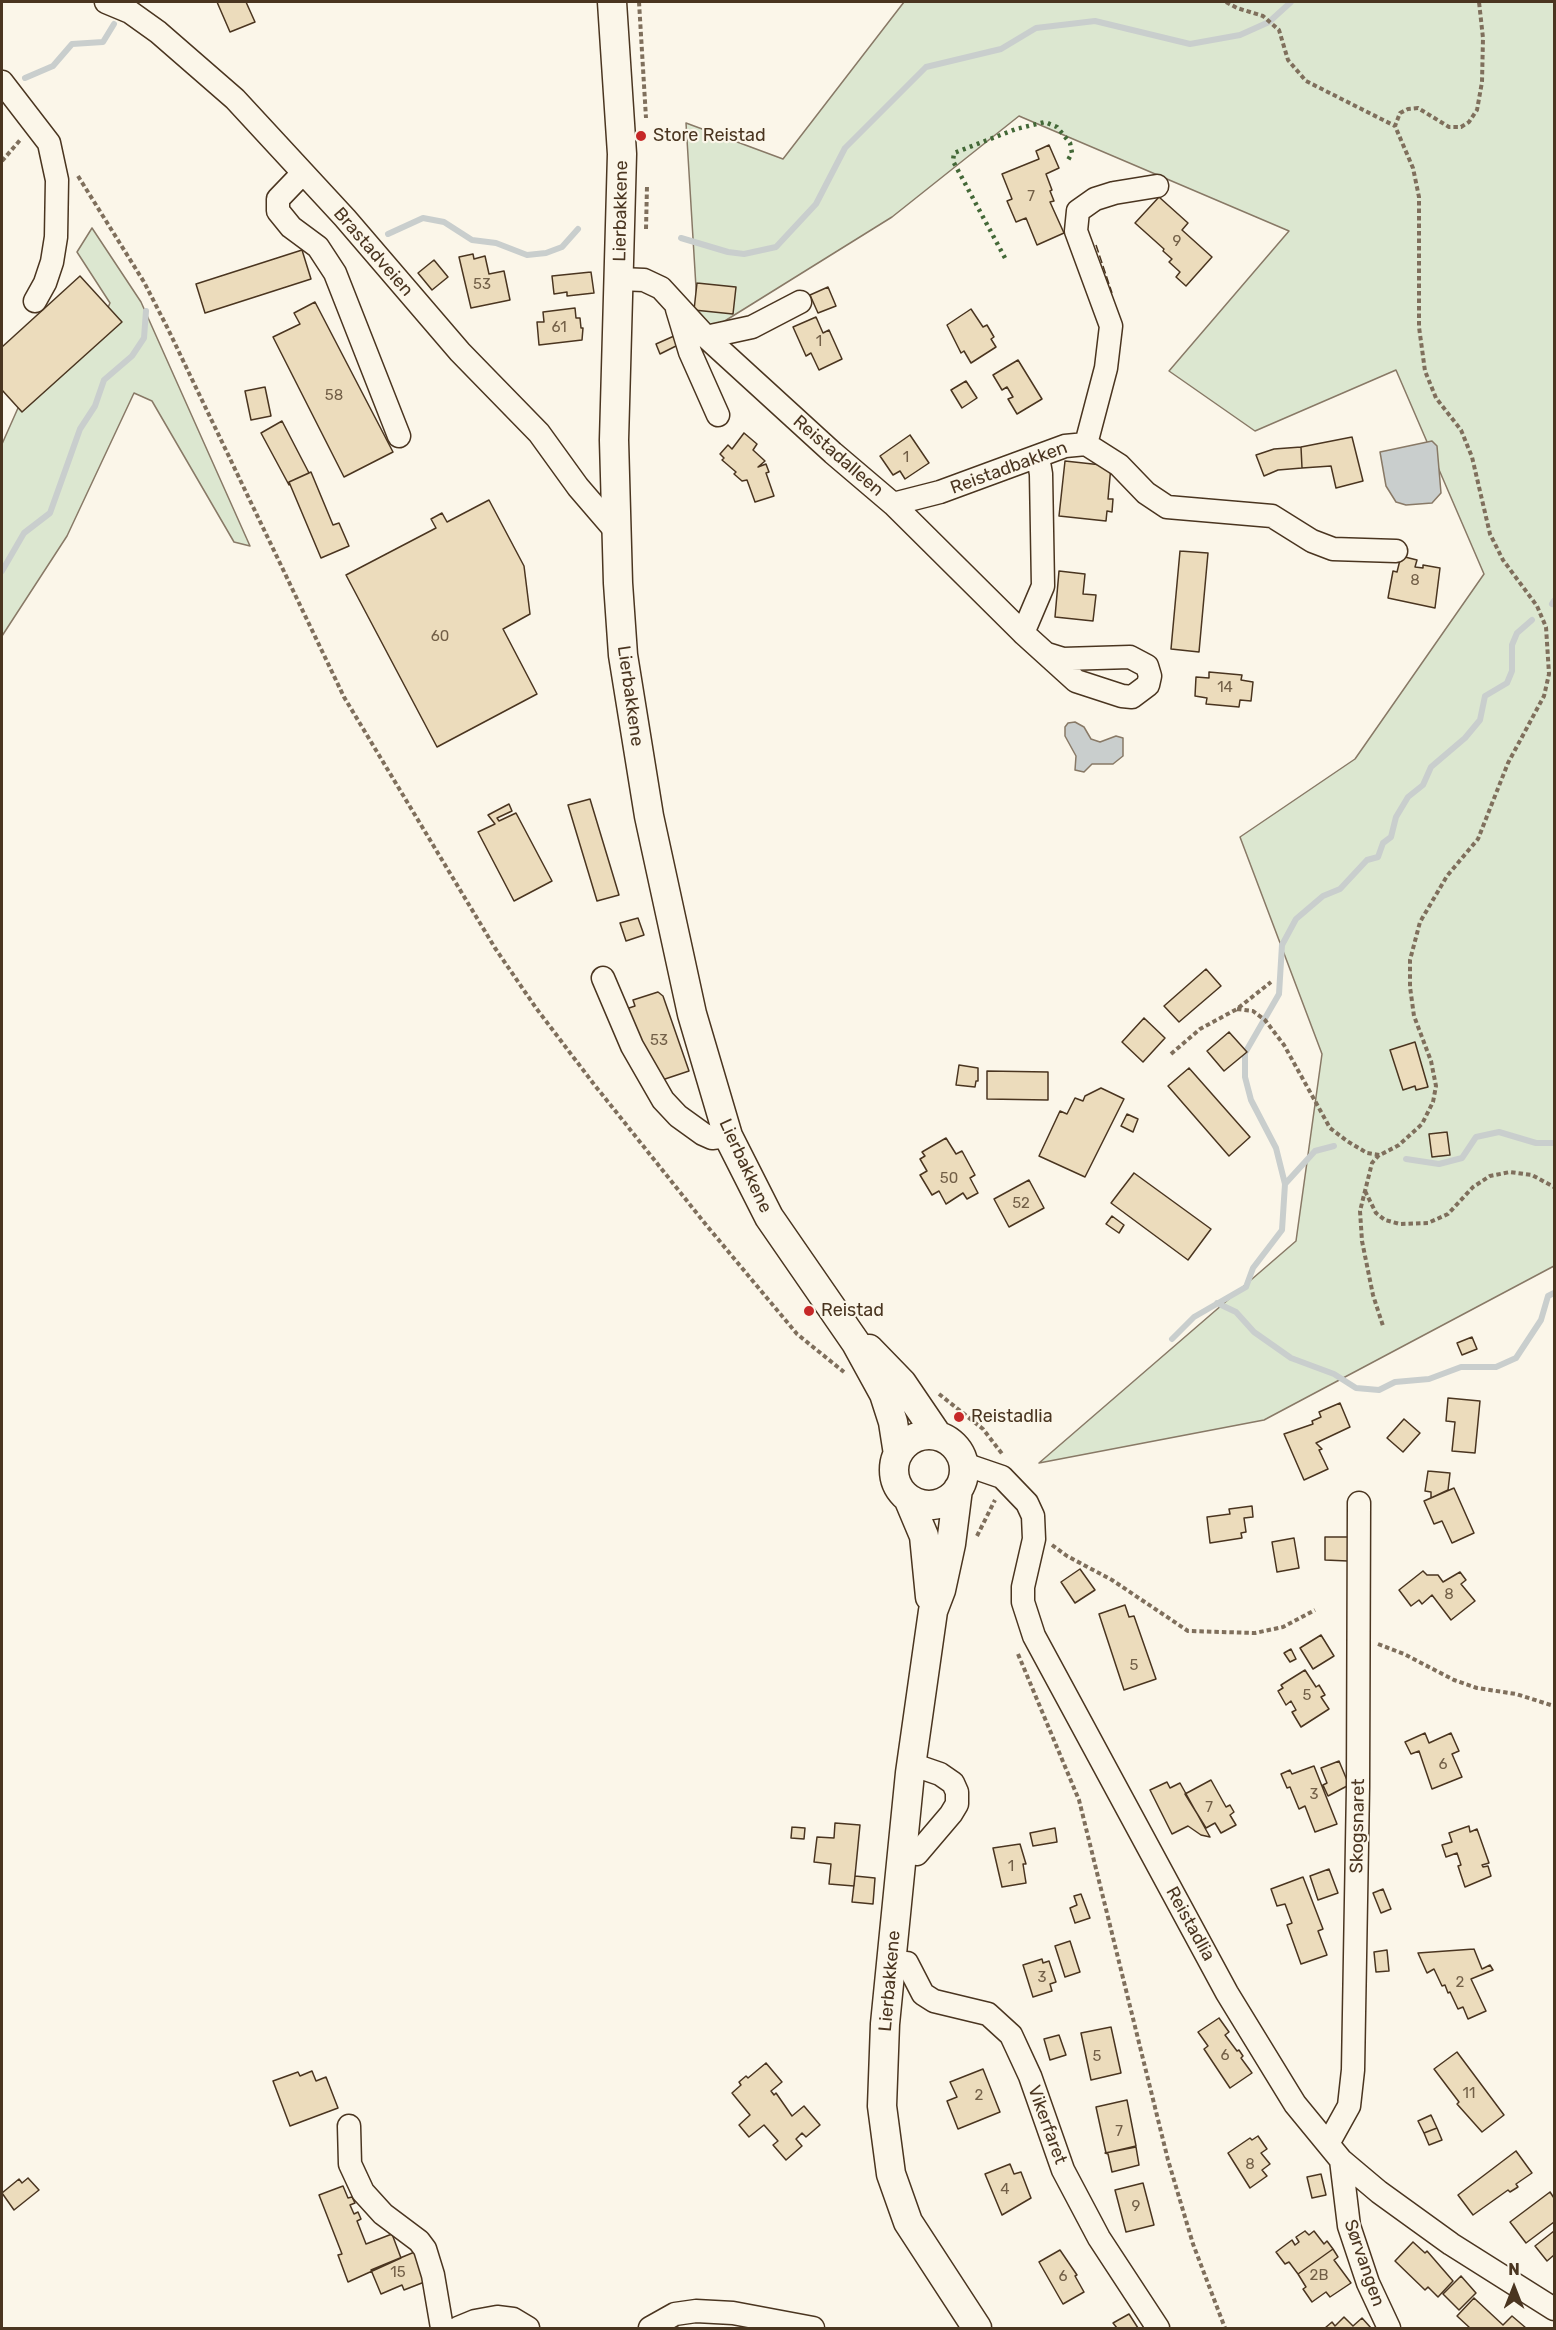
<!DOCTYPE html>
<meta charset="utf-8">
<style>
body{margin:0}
#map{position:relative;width:1556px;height:2330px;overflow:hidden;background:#fbf6e9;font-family:Rubik,sans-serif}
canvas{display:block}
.frame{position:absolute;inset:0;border:3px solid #4a3520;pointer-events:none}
.north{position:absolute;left:1484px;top:2258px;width:60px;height:60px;-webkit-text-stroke:4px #fbf6e9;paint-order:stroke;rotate:0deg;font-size:16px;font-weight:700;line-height:24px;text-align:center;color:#4a3520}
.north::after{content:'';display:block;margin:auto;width:21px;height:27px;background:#4a3520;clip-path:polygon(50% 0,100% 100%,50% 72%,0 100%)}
</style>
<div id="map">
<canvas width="1556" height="2330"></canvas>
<div class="frame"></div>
<div class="north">N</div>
</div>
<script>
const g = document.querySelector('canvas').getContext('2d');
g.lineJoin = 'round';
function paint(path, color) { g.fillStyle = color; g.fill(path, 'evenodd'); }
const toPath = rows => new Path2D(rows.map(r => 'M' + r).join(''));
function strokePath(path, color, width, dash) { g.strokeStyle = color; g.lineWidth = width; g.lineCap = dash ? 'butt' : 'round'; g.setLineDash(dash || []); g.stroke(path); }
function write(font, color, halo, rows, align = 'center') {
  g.font = font + ' Rubik,sans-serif'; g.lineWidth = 4.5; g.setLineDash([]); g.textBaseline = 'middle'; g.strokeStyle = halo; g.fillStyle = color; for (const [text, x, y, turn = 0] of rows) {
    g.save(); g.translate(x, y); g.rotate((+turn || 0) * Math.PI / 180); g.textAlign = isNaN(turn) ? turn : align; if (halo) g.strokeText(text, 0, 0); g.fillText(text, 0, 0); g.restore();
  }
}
const green = toPath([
 [904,2,1554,2,1554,1266,1264,1420,1039,1463,1296,1241,1322,1054,1240,837,1355,759,1484,574,1396,370,1255,431,1169,371,1289,231,1019,116,892,217,699,337,686,123,783,159,904,2],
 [92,228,141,302,250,546,234,542,152,401,134,393,67,536,2,636,2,444,30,381,98,330,110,303,77,252,92,228]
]);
paint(green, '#dce7d0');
strokePath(green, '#887966', 1.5);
const water = toPath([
 [1432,441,1437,446,1441,493,1432,503,1406,505,1396,502,1386,486,1380,452,1432,441],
 [1075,722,1084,727,1091,739,1100,742,1116,736,1123,738,1123,756,1113,764,1092,764,1084,772,1075,770,1076,756,1065,736,1065,727,1068,723,1075,722]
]);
paint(water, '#c9cecd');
strokePath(water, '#887966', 1.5);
strokePath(toPath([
 [25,78,53,66,72,44,103,42,114,24],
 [388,234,423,218,444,222,472,240,496,243,527,255,546,253,562,247,578,229],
 [681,238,728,252,744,254,776,247,816,204,845,148,926,67,1001,49,1036,28,1095,21,1190,44,1240,35,1269,22,1291,2],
 [2,571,24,533,50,513,80,429,95,406,104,380,132,356,144,338,146,311],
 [1552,604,1554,601],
 [1406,1159,1439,1164,1462,1158,1476,1137,1499,1132,1536,1143,1554,1143],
 [1285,1184,1315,1151,1334,1146],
 [1217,1303,1236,1312,1254,1332,1291,1358,1334,1374,1356,1388,1379,1390,1395,1382,1429,1379,1461,1367,1496,1367,1516,1358,1541,1320,1548,1296,1554,1293],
 [1172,1339,1194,1317,1246,1287,1253,1268,1282,1230,1285,1184,1276,1148,1251,1100,1245,1077,1245,1053,1279,994,1282,945,1296,919,1323,896,1340,889,1367,860,1378,857,1383,843,1391,837,1396,817,1408,797,1423,785,1431,767,1465,738,1480,720,1485,696,1507,683,1512,671,1512,645,1517,633,1532,620]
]), '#c9cecd', 6);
const building = toPath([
 [217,2,246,2,255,22,230,32,217,2],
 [1049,145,1059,168,1046,174,1052,190,1050,191,1054,201,1050,202,1064,233,1037,245,1026,218,1016,222,1007,201,1012,199,1002,174,1039,159,1036,151,1049,145],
 [1159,197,1188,223,1182,230,1212,257,1186,286,1176,277,1180,272,1169,262,1172,259,1163,251,1164,249,1135,223,1159,197],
 [302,250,311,279,205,313,196,284,302,250],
 [473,254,474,259,485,256,489,274,504,271,510,300,471,308,459,257,473,254],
 [434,260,448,277,432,290,418,273,434,260],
 [591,272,594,293,567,296,567,292,554,294,552,276,591,272],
 [80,276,122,322,22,412,2,390,2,347,80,276],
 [697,283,736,287,733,314,694,310,697,283],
 [828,287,836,306,818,313,810,295,828,287],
 [315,302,393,452,344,477,273,337,300,324,294,313,315,302],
 [575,308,576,318,580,318,581,328,583,328,582,340,539,345,537,322,544,322,543,312,575,308],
 [971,309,983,327,987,325,994,337,991,339,996,347,971,363,964,351,961,353,947,325,971,309],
 [816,317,823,333,829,330,842,359,819,370,811,353,806,356,793,327,816,317],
 [674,336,678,345,660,354,656,344,674,336],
 [1018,360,1042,399,1017,414,1008,399,1013,397,1007,387,1002,390,993,375,1018,360],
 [966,381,977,398,962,408,951,390,966,381],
 [265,387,271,416,251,420,245,391,265,387],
 [282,421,309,473,289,482,289,485,261,433,282,421],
 [744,433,757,444,753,450,765,461,758,467,766,464,769,472,766,473,774,496,755,502,747,480,742,481,734,474,736,472,722,460,724,458,720,454,728,445,732,449,744,433],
 [910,435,929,463,905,479,900,471,893,475,880,456,910,435],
 [1352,437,1363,481,1336,488,1331,466,1302,468,1301,447,1352,437],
 [1301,447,1302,468,1278,470,1264,476,1256,455,1274,449,1301,447],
 [1065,461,1111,466,1108,499,1113,499,1112,512,1107,511,1106,521,1059,516,1065,461],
 [311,472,333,525,339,523,349,546,321,558,289,482,311,472],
 [489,500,524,566,530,614,503,629,537,694,437,747,346,575,436,528,431,519,442,513,447,522,489,500],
 [1180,551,1208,553,1199,652,1171,649,1180,551],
 [1401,556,1417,560,1415,567,1423,568,1423,565,1440,568,1435,608,1388,598,1393,571,1397,572,1401,556],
 [1059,571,1085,574,1083,594,1096,595,1093,621,1055,617,1059,571],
 [1209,672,1242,675,1241,680,1253,682,1251,701,1240,700,1239,707,1206,704,1207,698,1195,696,1196,677,1209,678,1209,672],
 [590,799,619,895,597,901,568,805,590,799],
 [509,804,512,811,497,818,499,821,516,813,552,881,514,901,478,832,495,824,488,815,509,804],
 [638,918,644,935,626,941,620,923,638,918],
 [1206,969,1221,986,1179,1022,1164,1006,1206,969],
 [658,992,663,996,689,1071,659,1081,626,1009,635,1006,633,1000,658,992],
 [1144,1018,1165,1038,1143,1062,1122,1042,1144,1018],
 [1229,1032,1247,1052,1224,1071,1207,1051,1229,1032],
 [1415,1042,1428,1087,1416,1090,1415,1086,1403,1090,1390,1050,1415,1042],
 [959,1065,978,1068,978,1081,976,1081,975,1087,956,1085,959,1065],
 [1189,1068,1250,1137,1229,1156,1168,1086,1189,1068],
 [987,1071,1048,1072,1048,1100,987,1099,987,1071],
 [1101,1088,1124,1099,1085,1177,1039,1156,1060,1111,1067,1114,1075,1098,1083,1101,1085,1096,1101,1088],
 [1127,1114,1138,1119,1133,1132,1121,1126,1127,1114],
 [1447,1132,1450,1155,1432,1157,1429,1134,1447,1132],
 [946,1138,956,1154,962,1151,975,1175,970,1178,978,1193,967,1199,963,1193,946,1204,939,1191,932,1195,920,1175,927,1171,920,1159,925,1156,922,1152,946,1138],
 [1134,1173,1211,1229,1188,1260,1111,1203,1134,1173],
 [1029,1180,1044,1208,1009,1227,994,1199,1029,1180],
 [1112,1216,1124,1225,1119,1233,1106,1224,1112,1216],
 [1472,1337,1477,1349,1462,1355,1457,1343,1472,1337],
 [1448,1398,1480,1401,1475,1453,1452,1451,1455,1422,1446,1421,1448,1398],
 [1340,1403,1350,1427,1316,1443,1322,1449,1319,1450,1328,1469,1304,1480,1284,1434,1313,1424,1312,1421,1321,1417,1319,1412,1340,1403],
 [1404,1419,1420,1433,1403,1452,1387,1438,1404,1419],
 [1428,1471,1450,1473,1448,1490,1431,1498,1431,1492,1425,1491,1428,1471],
 [1454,1488,1474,1533,1452,1543,1442,1521,1434,1524,1424,1501,1454,1488],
 [1252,1506,1253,1517,1244,1518,1246,1532,1241,1533,1242,1538,1210,1543,1207,1517,1230,1514,1229,1509,1252,1506],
 [1325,1537,1349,1537,1348,1561,1325,1560,1325,1537],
 [1294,1538,1299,1568,1277,1572,1272,1542,1294,1538],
 [1080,1569,1095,1590,1075,1603,1061,1582,1080,1569],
 [1423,1571,1427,1575,1438,1575,1443,1582,1460,1572,1466,1580,1461,1584,1475,1601,1451,1620,1432,1595,1422,1604,1419,1600,1411,1606,1399,1590,1423,1571],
 [1125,1605,1129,1617,1134,1616,1156,1679,1124,1690,1099,1614,1125,1605],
 [1321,1635,1334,1656,1313,1669,1300,1648,1321,1635],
 [1291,1649,1296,1659,1290,1662,1284,1653,1291,1649],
 [1305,1670,1316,1687,1319,1685,1325,1695,1321,1697,1329,1709,1301,1727,1292,1712,1296,1710,1291,1701,1286,1705,1278,1691,1283,1688,1281,1685,1305,1670],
 [1425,1733,1429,1743,1451,1733,1459,1751,1452,1754,1462,1777,1432,1789,1419,1751,1411,1754,1405,1742,1425,1733],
 [1339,1761,1349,1785,1328,1796,1323,1785,1327,1783,1321,1768,1339,1761],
 [1314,1766,1337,1824,1315,1832,1305,1806,1299,1809,1290,1787,1287,1788,1281,1774,1290,1770,1292,1774,1314,1766],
 [1211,1780,1226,1807,1230,1805,1234,1812,1230,1815,1236,1825,1221,1833,1215,1823,1206,1828,1185,1794,1211,1780],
 [1167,1782,1170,1788,1180,1783,1210,1837,1201,1835,1188,1826,1172,1834,1150,1790,1167,1782],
 [835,1823,860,1825,854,1886,829,1884,831,1864,814,1862,817,1837,834,1838,835,1823],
 [1469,1826,1470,1832,1477,1829,1489,1863,1482,1865,1483,1867,1488,1866,1491,1876,1465,1887,1458,1866,1461,1865,1457,1853,1446,1857,1442,1845,1452,1842,1449,1833,1469,1826],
 [792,1827,805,1828,804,1839,791,1838,792,1827],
 [1055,1828,1057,1842,1033,1846,1030,1833,1055,1828],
 [1020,1844,1026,1864,1023,1864,1026,1883,1002,1887,993,1848,1020,1844],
 [1329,1869,1338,1893,1318,1900,1310,1876,1329,1869],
 [855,1876,875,1878,873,1904,852,1902,855,1876],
 [1303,1877,1323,1929,1318,1931,1327,1955,1301,1964,1287,1925,1292,1923,1285,1904,1277,1906,1271,1889,1303,1877],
 [1383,1889,1391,1909,1381,1913,1373,1893,1383,1889],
 [1081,1894,1090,1918,1075,1923,1070,1908,1077,1905,1074,1896,1081,1894],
 [1070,1941,1080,1972,1065,1977,1055,1946,1070,1941],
 [1474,1949,1482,1969,1490,1965,1493,1970,1471,1979,1486,2011,1468,2019,1463,2007,1458,2009,1450,1992,1448,1993,1445,1985,1442,1986,1434,1969,1427,1973,1418,1953,1474,1949],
 [1387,1950,1389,1971,1376,1972,1374,1952,1387,1950],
 [1042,1959,1043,1963,1049,1961,1056,1982,1050,1984,1052,1991,1033,1997,1023,1965,1042,1959],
 [1219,2018,1229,2032,1225,2035,1237,2051,1239,2050,1243,2056,1241,2058,1252,2073,1230,2088,1204,2049,1208,2046,1198,2032,1219,2018],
 [1111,2027,1121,2073,1091,2080,1081,2033,1111,2027],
 [1059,2035,1066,2055,1050,2060,1044,2039,1059,2035],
 [1457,2052,1504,2115,1482,2132,1457,2104,1459,2102,1434,2069,1457,2052],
 [766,2063,782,2082,771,2091,774,2095,776,2093,792,2116,804,2106,820,2125,806,2137,802,2133,796,2139,802,2146,786,2160,773,2145,778,2141,764,2125,749,2137,739,2125,750,2115,732,2093,741,2085,739,2082,746,2076,748,2078,766,2063],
 [983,2069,1000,2112,958,2129,947,2101,957,2097,950,2082,983,2069],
 [312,2071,316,2081,326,2077,338,2108,290,2126,273,2081,298,2072,300,2076,312,2071],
 [1127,2100,1136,2146,1106,2153,1096,2107,1127,2100],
 [1431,2115,1437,2128,1424,2133,1418,2121,1431,2115],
 [1437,2128,1442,2140,1429,2145,1424,2133,1437,2128],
 [1258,2136,1267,2149,1261,2153,1270,2164,1262,2170,1267,2176,1250,2188,1228,2153,1250,2138,1252,2140,1258,2136],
 [1136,2147,1139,2165,1112,2172,1108,2154,1105,2153,1136,2147],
 [1516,2151,1532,2173,1516,2184,1518,2187,1510,2192,1508,2190,1473,2215,1458,2195,1516,2151],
 [1010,2164,1014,2174,1021,2172,1031,2198,1002,2215,985,2174,1010,2164],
 [1321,2174,1326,2195,1312,2198,1307,2177,1321,2174],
 [28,2178,39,2190,14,2210,2,2193,19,2179,22,2183,28,2178],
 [1143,2183,1154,2225,1126,2232,1115,2190,1143,2183],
 [343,2186,348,2198,352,2197,355,2203,350,2205,354,2214,358,2212,361,2219,357,2221,366,2244,392,2234,401,2258,348,2282,338,2255,342,2254,319,2195,343,2186],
 [1550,2192,1554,2198,1554,2222,1526,2243,1510,2222,1550,2192],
 [1305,2231,1309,2235,1314,2231,1324,2244,1327,2241,1333,2249,1298,2274,1289,2262,1285,2264,1276,2252,1292,2240,1295,2245,1299,2242,1296,2237,1305,2231],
 [1554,2231,1554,2255,1547,2261,1535,2246,1554,2231],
 [1413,2242,1425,2253,1427,2251,1453,2281,1438,2297,1428,2287,1425,2290,1395,2261,1413,2242],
 [1333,2249,1338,2257,1334,2260,1351,2283,1330,2297,1326,2292,1312,2302,1303,2289,1306,2287,1298,2274,1333,2249],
 [1060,2250,1077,2275,1075,2276,1084,2292,1063,2304,1039,2262,1060,2250],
 [417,2251,427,2281,404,2290,402,2285,381,2294,371,2270,417,2251],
 [1461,2276,1476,2293,1459,2310,1443,2294,1461,2276],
 [1474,2298,1503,2325,1512,2316,1526,2328,1470,2328,1457,2316,1474,2298],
 [1129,2314,1138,2328,1117,2328,1113,2323,1129,2314],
 [1344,2317,1353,2326,1362,2318,1371,2328,1325,2328,1332,2322,1335,2326,1344,2317]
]);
paint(building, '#ecdcbc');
strokePath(building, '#4a3520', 1.5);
const minor = toPath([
 [106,2,130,12,158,32,235,99,345,218,460,352,539,433,578,487,615,530],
 [2,82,49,143,57,180,56,237,52,262,45,283,35,301],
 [302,174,278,199,278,211,291,227,318,247,335,273,399,436],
 [619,279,644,280,661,288,706,337,833,453,893,504,1023,633,1076,681,1122,696,1132,697,1148,685,1150,676,1147,666,1130,657,1063,659,1047,654],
 [677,309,690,352,718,415],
 [706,337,752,327,800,302],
 [1086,444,1119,465,1146,493,1167,507,1272,516,1312,541,1333,549,1396,551],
 [893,504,940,492,1065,446,1086,444,1106,368,1111,326,1076,231,1078,211,1095,199,1114,193,1157,186],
 [1023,633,1043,586,1041,474,1038,457],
 [603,978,632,1046,663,1100,678,1116,703,1134,712,1138,728,1136],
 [964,1464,1002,1477,1027,1503,1033,1516,1034,1539,1023,1587,1023,1602,1034,1636,1227,1993,1295,2104,1341,2160,1379,2192,1451,2244,1554,2309],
 [911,1764,940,1774,953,1783,957,1792,957,1804,951,1814,917,1854],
 [907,1963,923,1994,934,2001,988,2014,1011,2035,1030,2076,1063,2170,1099,2238,1158,2328],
 [349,2126,350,2164,363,2192,383,2214,419,2241,425,2249,433,2275,442,2328],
 [1329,2142,1349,2106,1353,2070,1358,1787,1359,1503],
 [1341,2160,1349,2226,1368,2283,1389,2328],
 [458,2328,475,2321,497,2317,513,2319,528,2328],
 [650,2328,675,2314,696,2311,733,2313,813,2328]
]);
const major = toPath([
 [612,2,622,154,614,440,618,583,623,655,649,816,692,1014,728,1136,769,1217,856,1343,884,1394,893,1422,898,1454],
 [869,1349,902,1383,938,1436],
 '894 1470a35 35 0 1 1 70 0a35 35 0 1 1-70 0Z',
 [958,1489,951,1544,941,1590,933,1611,910,1773,885,2024,882,2106,891,2174,908,2222,977,2328],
 [908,1498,924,1536,930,1597]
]);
strokePath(minor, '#4a3520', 25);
strokePath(major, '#4a3520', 31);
strokePath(toPath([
 [639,2,646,118],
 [1226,2,1237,8,1263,16,1279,30,1288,60,1306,81,1395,126],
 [2,161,21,139],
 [78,176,144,282,167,327,344,697,495,948,536,1008,593,1083,707,1226,797,1334,844,1372],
 [646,229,647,186],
 [1237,1009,1253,1011,1265,1020,1284,1045,1330,1128,1347,1141,1367,1153,1380,1155,1399,1145,1422,1124,1433,1102,1436,1086,1431,1061,1414,1016,1410,987,1410,960,1420,922,1447,876,1478,839,1508,763,1544,696,1549,674,1546,627,1537,606,1503,560,1490,534,1472,457,1461,430,1436,398,1425,371,1419,327,1419,197,1413,168,1395,126,1400,113,1408,109,1418,108,1449,127,1461,127,1469,122,1477,110,1482,82,1483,38,1479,2],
 [1171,1054,1200,1029,1237,1009,1271,982],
 [1379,1155,1372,1163,1360,1211,1362,1241,1373,1295,1383,1326],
 [1365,1191,1376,1213,1385,1220,1400,1224,1428,1223,1448,1214,1473,1187,1490,1176,1510,1172,1532,1175,1554,1187],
 [939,1394,983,1429,1003,1455],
 [977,1536,995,1500],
 [1052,1545,1067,1556,1112,1580,1188,1631,1255,1633,1283,1627,1315,1610],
 [1378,1644,1404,1654,1454,1680,1477,1688,1516,1694,1554,1706],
 [1018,1654,1079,1800,1168,2160,1193,2244,1225,2328]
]), '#7f6f5c', 4, [4.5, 3]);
strokePath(minor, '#fbf6e9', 22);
strokePath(major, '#fbf6e9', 28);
strokePath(toPath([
 [1005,258,953,161,954,153,1016,129,1045,122,1057,127,1070,143,1072,153,1068,160]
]), '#436837', 4.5, [3, 4.5]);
strokePath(toPath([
 [1096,245,1112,293]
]), '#4a3520', 1.5, [8, 3]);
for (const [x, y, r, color] of [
 [641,136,6,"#c62828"],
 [809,1311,6,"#c62828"],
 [959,1417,6,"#c62828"]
]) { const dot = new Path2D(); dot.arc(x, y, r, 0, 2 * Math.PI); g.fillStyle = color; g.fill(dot); strokePath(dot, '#fbf6e9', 2); }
write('15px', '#725f47', null, [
 ["7",1031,197],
 ["9",1177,242],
 ["53",482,285],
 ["61",559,328],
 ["1",819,342],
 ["58",334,396],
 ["1",906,458],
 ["8",1415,581],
 ["60",440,637],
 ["14",1225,688],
 ["53",659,1041],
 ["50",949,1179],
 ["52",1021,1204],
 ["8",1449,1595],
 ["5",1134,1666],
 ["5",1307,1696],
 ["6",1443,1765],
 ["3",1314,1795],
 ["7",1209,1808],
 ["1",1011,1867],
 ["3",1042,1978],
 ["2",1460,1983],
 ["6",1225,2056],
 ["5",1097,2057],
 ["11",1469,2094],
 ["2",979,2096],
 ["7",1119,2132],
 ["8",1250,2165],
 ["4",1005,2190],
 ["9",1136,2207],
 ["15",398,2273],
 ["2B",1319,2276],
 ["6",1063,2277]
]);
write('18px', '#4a3520', '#fbf6e9', [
 ["Store Reistad",653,136],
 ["Reistad",821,1311],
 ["Reistadlia",971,1417]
], 'left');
write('18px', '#4a3520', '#fbf6e9', [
 ["Lierbakkene",621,211,-89],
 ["Brastadveien",373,252,49],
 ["Reistadalleen",838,456,41],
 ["Reistadbakken",1009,468,-20],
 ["Lierbakkene",630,696,82],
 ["Lierbakkene",745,1166,65],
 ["Skogsnaret",1358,1826,-89],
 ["Reistadlia",1190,1924,61],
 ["Lierbakkene",890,1981,-85],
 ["Vikerfaret",1047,2125,70],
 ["Sørvangen",1364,2263,71]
]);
</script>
